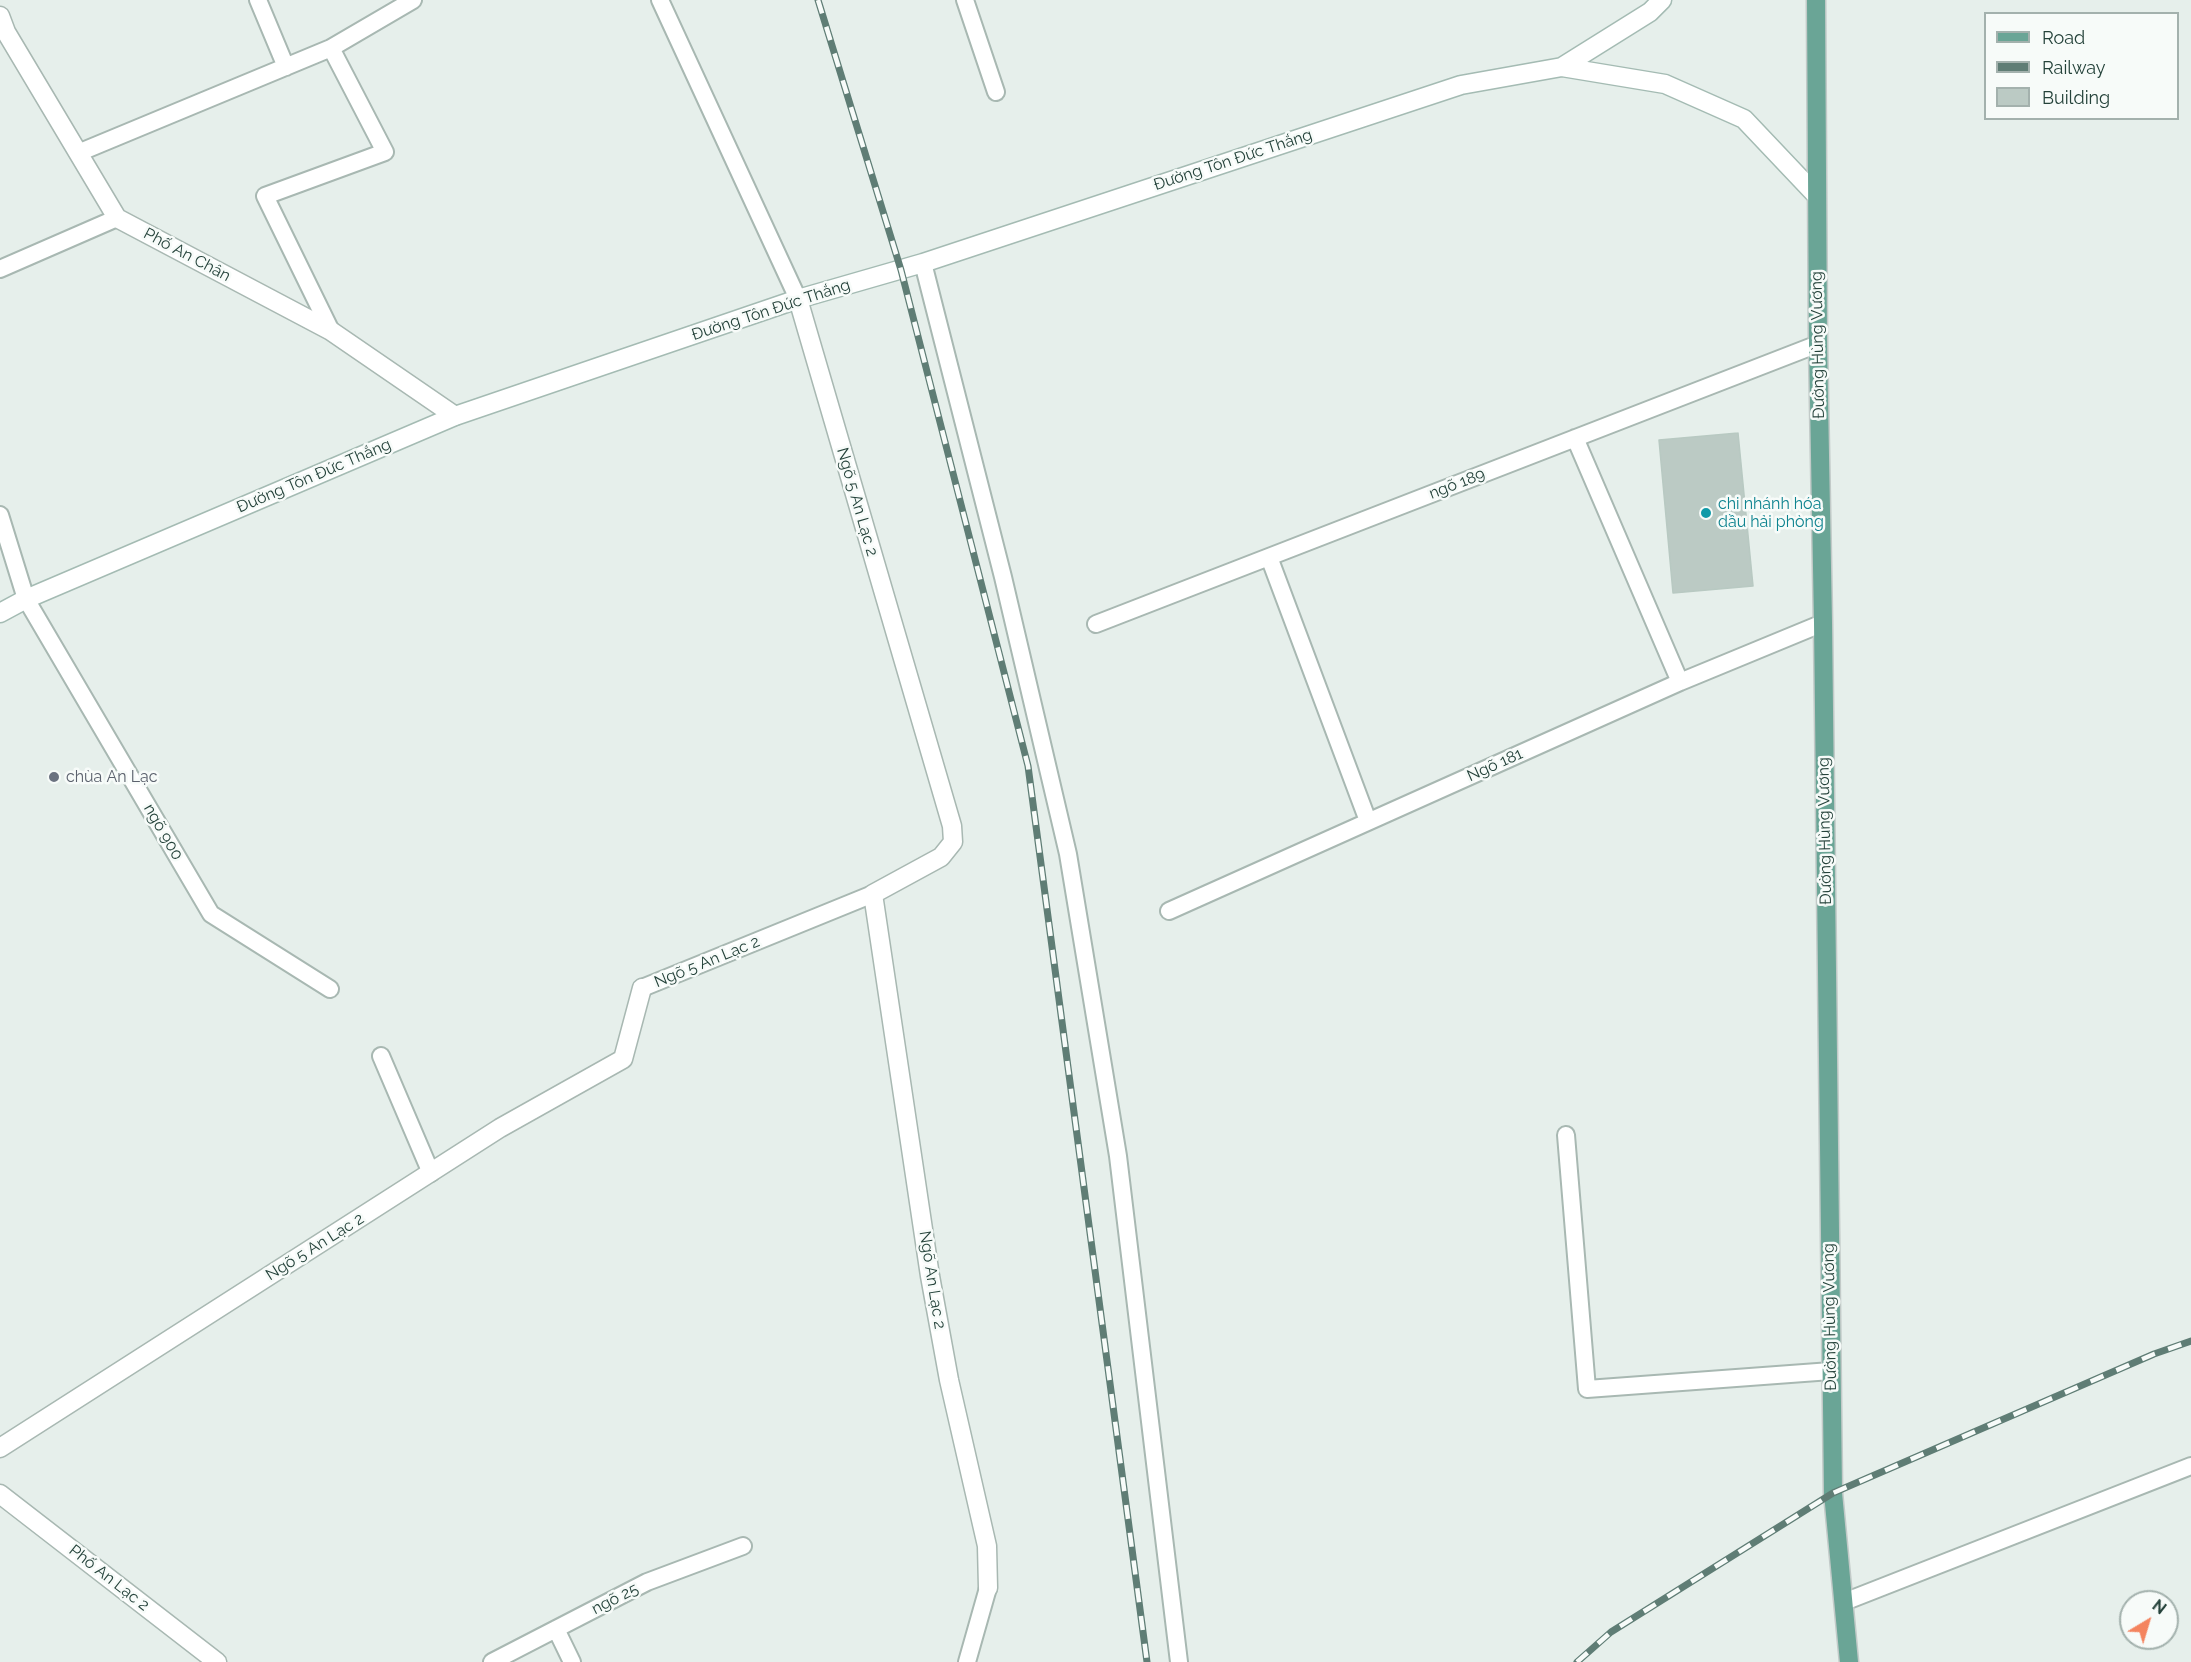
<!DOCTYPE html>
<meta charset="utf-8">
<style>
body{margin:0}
#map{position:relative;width:2191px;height:1662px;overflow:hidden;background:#e6efeb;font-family:Raleway,sans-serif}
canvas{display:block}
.legend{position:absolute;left:1984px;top:12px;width:195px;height:108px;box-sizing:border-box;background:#f7fbf9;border:2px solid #a3b1ad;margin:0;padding:8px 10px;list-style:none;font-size:18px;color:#24423a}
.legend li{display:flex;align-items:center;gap:12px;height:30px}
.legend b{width:30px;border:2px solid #a3b1ad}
.north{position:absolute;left:2119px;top:1590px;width:60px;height:60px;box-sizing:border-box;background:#f7fbf9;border:2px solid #a3b1ad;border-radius:50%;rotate:38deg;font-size:16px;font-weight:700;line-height:24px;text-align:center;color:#24423a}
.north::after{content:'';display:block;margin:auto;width:21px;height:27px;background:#f4845f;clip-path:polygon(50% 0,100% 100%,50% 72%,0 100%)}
</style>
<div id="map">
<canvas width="2191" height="1662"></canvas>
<ul class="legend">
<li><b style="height:8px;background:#6aa596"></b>Road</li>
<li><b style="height:8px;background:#5f7d75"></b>Railway</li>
<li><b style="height:16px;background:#bbcac4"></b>Building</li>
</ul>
<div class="north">N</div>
</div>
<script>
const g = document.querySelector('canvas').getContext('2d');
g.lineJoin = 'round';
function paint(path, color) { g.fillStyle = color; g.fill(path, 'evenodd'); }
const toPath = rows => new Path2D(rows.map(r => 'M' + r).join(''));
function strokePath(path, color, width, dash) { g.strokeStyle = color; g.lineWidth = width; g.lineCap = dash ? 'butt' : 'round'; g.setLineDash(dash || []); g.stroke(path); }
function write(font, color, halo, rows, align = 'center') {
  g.font = font + ' Raleway,sans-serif'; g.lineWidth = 5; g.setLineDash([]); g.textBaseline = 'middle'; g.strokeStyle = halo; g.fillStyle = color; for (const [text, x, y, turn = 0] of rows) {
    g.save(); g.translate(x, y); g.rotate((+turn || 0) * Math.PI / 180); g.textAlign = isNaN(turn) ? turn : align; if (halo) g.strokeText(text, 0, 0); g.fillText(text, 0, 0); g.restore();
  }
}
const building = toPath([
 [1738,433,1753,586,1673,593,1659,440,1738,433]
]);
paint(building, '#bbcac4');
strokePath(building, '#b8c9c2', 1.5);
const service = toPath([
 [258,0,286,67],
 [660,0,798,299],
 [965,0,996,92],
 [78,153,331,48,413,0],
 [923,263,1003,577,1068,854,1118,1156,1179,1662],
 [0,269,117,218],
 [331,331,265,196,385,152,331,48],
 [1575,438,1680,682],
 [0,515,26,599,211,914,330,989],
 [1269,557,1368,821],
 [1096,624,1818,344],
 [1169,911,1680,682,1823,623],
 [642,988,873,894],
 [381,1056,431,1173],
 [1566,1135,1587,1389,1831,1371],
 [1844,1602,2191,1466],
 [556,1629,572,1662],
 [492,1662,647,1582,743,1546],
 [967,1662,988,1588]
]);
const minor = toPath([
 [0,16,6,32,117,218,331,331,455,416],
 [798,299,952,826,953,842,941,857,873,894,930,1276,949,1380,987,1546,988,1588],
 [0,1448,500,1128,623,1059,642,988],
 [0,1494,217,1662]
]);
const secondary = toPath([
 [1562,67,1650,12,1662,0],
 [0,613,26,599,455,416,798,299,923,263,1461,85,1562,67,1665,84,1744,119,1816,195]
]);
const primary = toPath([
 [1816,0,1818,344,1823,623,1833,1493,1849,1662]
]);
strokePath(service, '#a8b8b2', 20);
strokePath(minor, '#a8b8b2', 21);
strokePath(secondary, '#a4bbb3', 21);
strokePath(primary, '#c2cac8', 21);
strokePath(service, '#fff', 16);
strokePath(minor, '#fff', 18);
strokePath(secondary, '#fff', 18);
strokePath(primary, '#6aa596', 18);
const rail = toPath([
 [818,0,901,270,1028,766,1147,1662],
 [1577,1662,1611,1632,1833,1493,2154,1354,2191,1341]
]);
strokePath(rail, '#5f7d75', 7);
strokePath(rail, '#f7fbf9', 4.5, [14]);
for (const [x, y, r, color] of [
 [1706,513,6,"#0f9aa8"],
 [54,777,6,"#6b7280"]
]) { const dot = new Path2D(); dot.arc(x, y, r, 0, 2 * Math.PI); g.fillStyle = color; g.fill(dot); strokePath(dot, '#f7fbf9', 2); }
write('16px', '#24423a', '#f7fbf9', [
 ["Đường Tôn Đức Thắng",1233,160,-18],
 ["Phố An Chân",187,255,28],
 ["Đường Tôn Đức Thắng",771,310,-18],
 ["Đường Hùng Vương",1818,345,-91],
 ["Đường Tôn Đức Thắng",314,476,-23],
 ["ngõ 189",1457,484,-21],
 ["Ngõ 5 An Lạc 2",857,502,74],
 ["Ngõ 181",1495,765,-24],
 ["Đường Hùng Vương",1825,831,-91],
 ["ngõ 900",163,832,60],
 ["Ngõ 5 An Lạc 2",707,962,-22],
 ["Ngõ 5 An Lạc 2",315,1247,-32],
 ["Ngõ An Lạc 2",932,1280,81],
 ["Đường Hùng Vương",1830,1317,-91],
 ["Phố An Lạc 2",109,1578,38],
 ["ngõ 25",615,1599,-27]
]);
write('16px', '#0d838f', '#f7fbf9', [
 ["chi nhánh hóa",1718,504],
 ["dầu hải phòng",1718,522]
], 'left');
write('16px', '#5b616d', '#f7fbf9', [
 ["chùa An Lạc",66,777]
], 'left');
</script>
